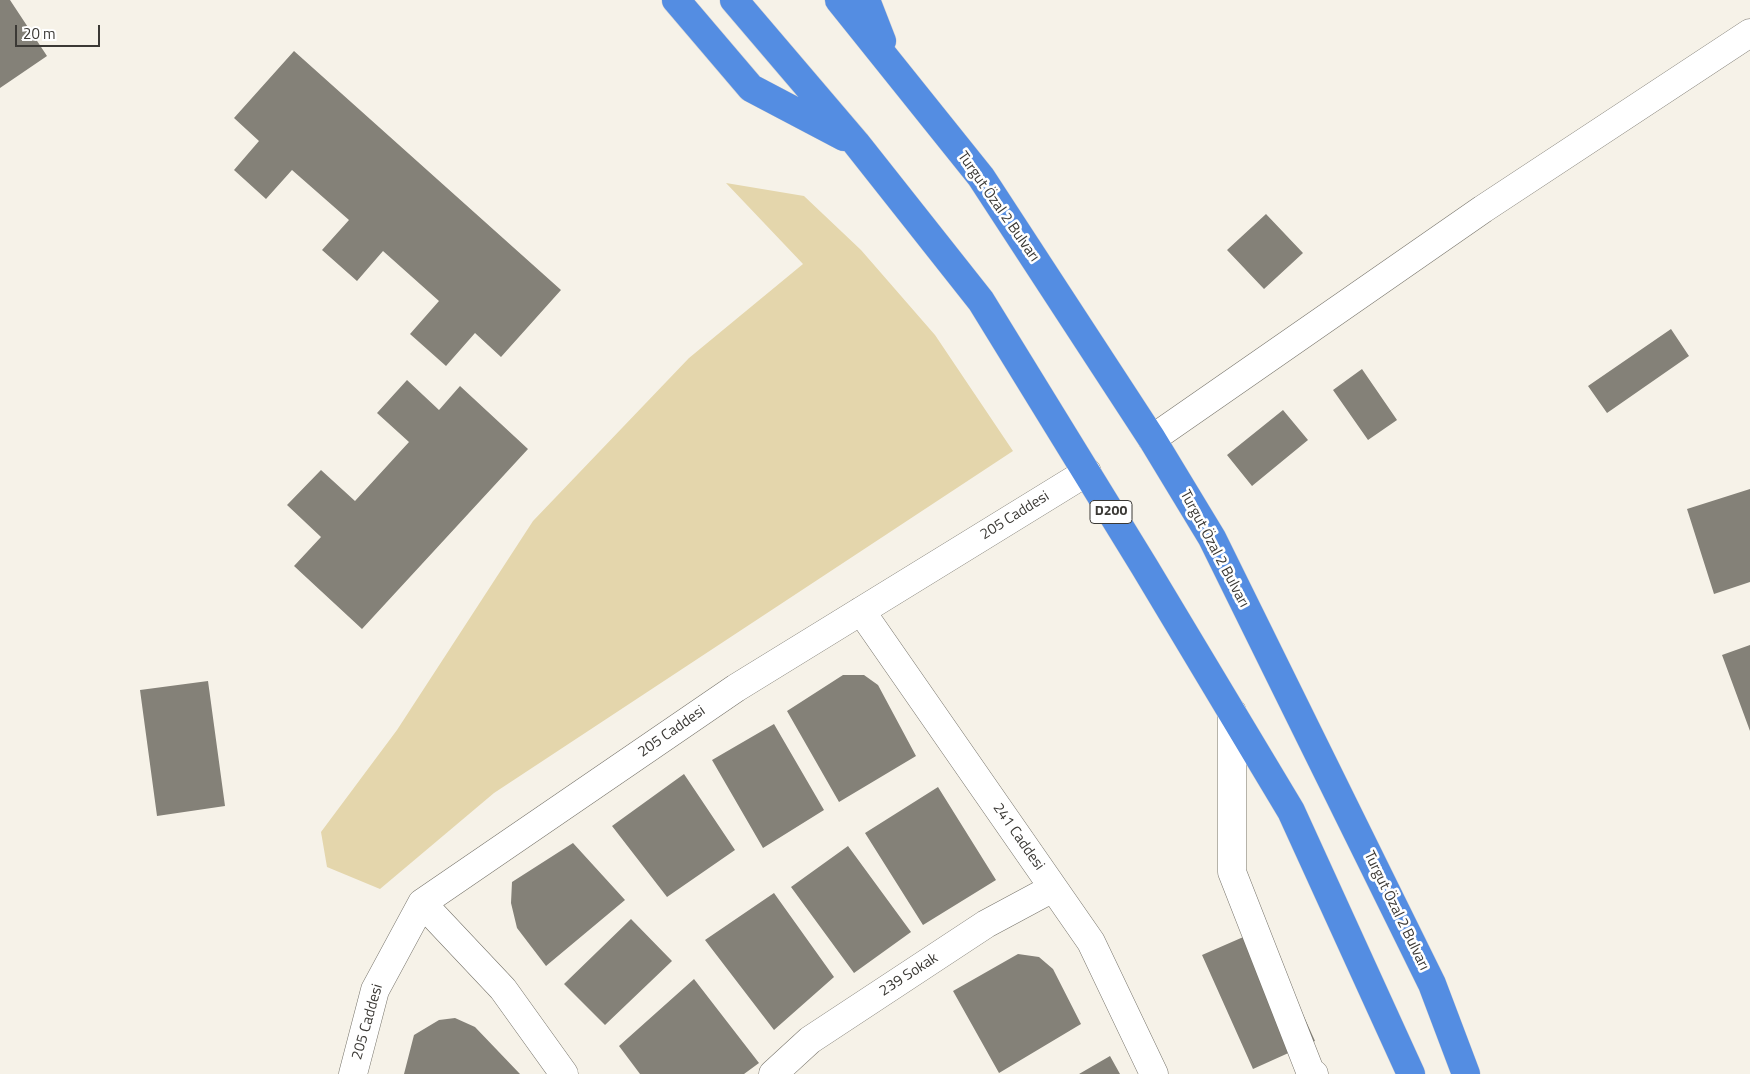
<!DOCTYPE html>
<meta charset="utf-8">
<style>
body{margin:0}
#map{position:relative;width:1750px;height:1074px;overflow:hidden;background:#f6f2e8;font-family:"Titillium Web",sans-serif}
canvas{display:block}
.scale{position:absolute;left:15px;top:25px;width:85px;height:22px;box-sizing:border-box;border:2px solid #3b3935;border-top:0;padding-left:6px;font-size:15px;line-height:18px;white-space:nowrap;color:#3b3935;-webkit-text-stroke:4px #fff;paint-order:stroke}
</style>
<div id="map">
<canvas width="1750" height="1074"></canvas>
<div class="scale">20 m</div>
</div>
<script>
const g = document.querySelector('canvas').getContext('2d');
g.lineJoin = 'round';
function paint(path, color) { g.fillStyle = color; g.fill(path, 'evenodd'); }
const toPath = rows => new Path2D(rows.map(r => 'M' + r).join(''));
function strokePath(path, color, width, dash) { g.strokeStyle = color; g.lineWidth = width; g.lineCap = dash ? 'butt' : 'round'; g.setLineDash(dash || []); g.stroke(path); }
function write(font, color, halo, rows, align = 'center') {
  g.font = font + ' "Titillium Web",sans-serif'; g.lineWidth = 5; g.setLineDash([]); g.textBaseline = 'middle'; g.strokeStyle = halo; g.fillStyle = color; for (const [text, x, y, turn = 0] of rows) {
    g.save(); g.translate(x, y); g.rotate((+turn || 0) * Math.PI / 180); g.textAlign = isNaN(turn) ? turn : align; if (halo) g.strokeText(text, 0, 0); g.fillText(text, 0, 0); g.restore();
  }
}
paint(toPath([
 [726,183,804,196,861,250,935,335,1013,451,494,793,380,889,327,867,321,832,397,730,533,521,689,358,803,264]
]), '#e4d6ac');
paint(toPath([
 [0,0,10,0,47,56,0,88],
 [294,51,561,290,501,357,475,333,446,366,410,334,439,301,383,251,357,281,322,250,349,220,292,170,266,199,234,170,259,141,234,118],
 [1266,214,1303,253,1264,289,1227,250],
 [1671,329,1689,356,1607,413,1588,386],
 [1362,369,1397,420,1368,440,1333,390],
 [407,380,439,410,460,386,528,449,362,629,294,566,321,537,287,505,321,470,355,501,409,442,377,413],
 [1283,410,1308,440,1252,486,1227,455],
 [1750,489,1750,582,1714,594,1687,509],
 [1750,645,1750,731,1722,655],
 [843,675,864,675,878,685,916,756,839,802,787,711],
 [208,681,225,806,157,816,140,690],
 [774,724,824,810,763,848,712,760],
 [684,774,735,850,667,897,612,826],
 [938,787,996,880,923,925,865,833],
 [573,843,625,900,546,966,517,928,511,903,512,882],
 [848,846,911,932,854,973,791,887],
 [774,893,834,977,774,1030,705,940],
 [631,919,672,961,605,1025,564,984],
 [1264,928,1315,1041,1253,1069,1202,955],
 [1018,954,1039,957,1053,969,1081,1024,999,1073,953,991],
 [694,979,759,1063,744,1074,640,1074,619,1046],
 [455,1018,475,1027,520,1074,404,1074,414,1035,439,1020],
 [1110,1056,1120,1074,1079,1074]
]), '#848178');
const minor = toPath([
 [1152,439,1483,209,1750,33],
 [861,611,1091,942,1154,1074],
 [1232,712,1232,872,1310,1071,1314,1074],
 [422,903,503,989,564,1074],
 [353,1074,375,990,422,903,736,688,1087,472],
 [773,1074,810,1040,986,924,1053,888]
]);
const highway = toPath([
 [676,0,751,88,844,137],
 [734,0,856,143,981,301,1144,566,1291,811,1411,1074],
 [839,0,981,177,1152,439,1212,538,1432,984,1466,1074],
 [866,0,882,41]
]);
strokePath(minor, '#77746b', 29);
strokePath(highway, '#d4d3d3', 29);
strokePath(minor, '#fff', 28);
strokePath(highway, '#548de2', 28);
for (const [x, y, w] of [
 [1111,512,42]
]) { const box = new Path2D(); box.roundRect(x - w / 2, y - 11.5, w, 23, 4); g.fillStyle = '#fff'; g.fill(box); strokePath(box, '#3b3935', 1); }
write('bold 14px', '#3b3935', null, [
 ["D200",1111,512]
]);
write('15px', '#3b3935', '#fff', [
 ["Turgut Özal 2 Bulvarı",998,207,55],
 ["205 Caddesi",1015,516,-32],
 ["Turgut Özal 2 Bulvarı",1214,549,62],
 ["205 Caddesi",672,732,-35],
 ["241 Caddesi",1018,837,55],
 ["Turgut Özal 2 Bulvarı",1396,911,64],
 ["239 Sokak",909,975,-33],
 ["205 Caddesi",368,1022,-74]
]);
</script>
